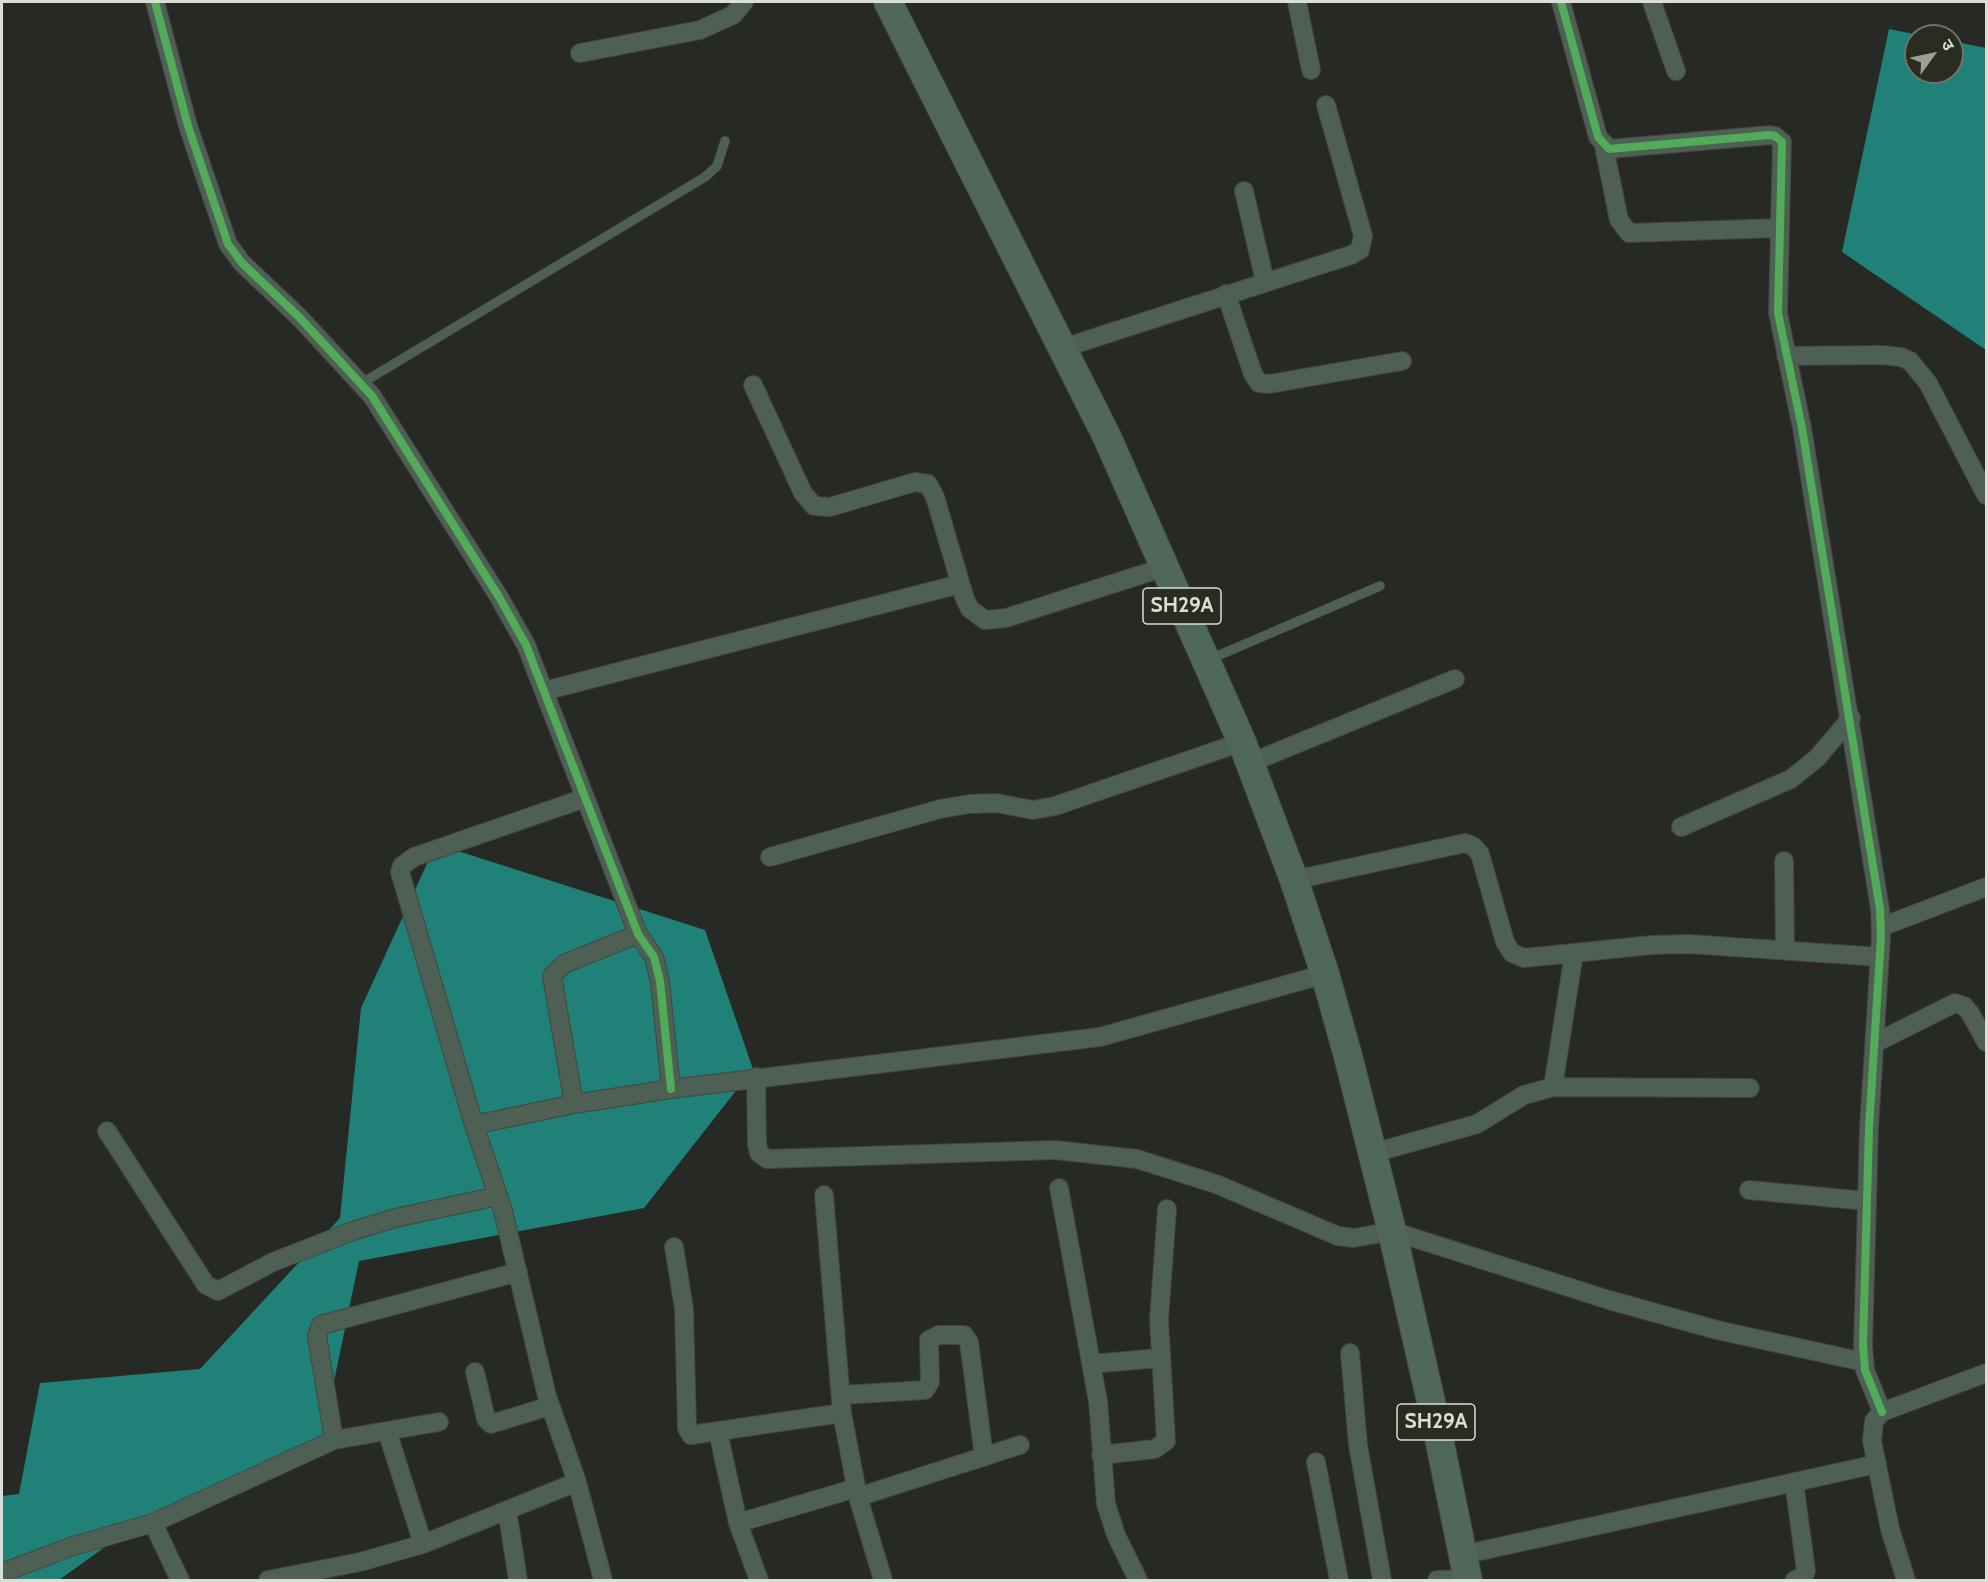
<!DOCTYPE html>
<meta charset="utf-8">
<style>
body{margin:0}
#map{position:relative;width:1988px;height:1582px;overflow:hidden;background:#272924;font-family:Cabin,"Noto Sans Devanagari",sans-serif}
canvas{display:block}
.frame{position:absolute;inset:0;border:3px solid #dbded6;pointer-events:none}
.north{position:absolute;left:1904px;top:24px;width:60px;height:60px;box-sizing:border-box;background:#282c21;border:2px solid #707369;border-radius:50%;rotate:57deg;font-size:16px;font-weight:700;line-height:24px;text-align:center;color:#dbded6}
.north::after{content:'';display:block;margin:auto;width:21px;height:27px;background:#9c9f98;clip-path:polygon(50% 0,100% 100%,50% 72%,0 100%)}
</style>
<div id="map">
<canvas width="1988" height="1582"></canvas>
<div class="frame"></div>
<div class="north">उ</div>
</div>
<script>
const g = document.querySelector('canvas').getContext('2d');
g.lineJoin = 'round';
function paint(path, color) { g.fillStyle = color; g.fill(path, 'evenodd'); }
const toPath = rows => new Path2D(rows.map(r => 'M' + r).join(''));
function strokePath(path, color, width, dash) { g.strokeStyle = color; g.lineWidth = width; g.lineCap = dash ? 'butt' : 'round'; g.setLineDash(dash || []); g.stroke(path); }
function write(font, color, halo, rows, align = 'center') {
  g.font = font + ' Cabin,sans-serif'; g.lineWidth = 5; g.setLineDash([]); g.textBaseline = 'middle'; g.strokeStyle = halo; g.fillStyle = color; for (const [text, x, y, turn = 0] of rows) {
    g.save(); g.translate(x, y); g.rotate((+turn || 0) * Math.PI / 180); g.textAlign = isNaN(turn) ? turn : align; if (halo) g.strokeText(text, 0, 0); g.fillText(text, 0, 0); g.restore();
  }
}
paint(toPath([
 [1889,29,1924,36,1916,36,1916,72,1952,72,1952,41,1986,48,1986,350,1842,252],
 [436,844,705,930,753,1069,644,1208,359,1261,320,1449,133,1527,59,1580,2,1580,2,1496,19,1494,40,1383,200,1369,340,1218,361,1008]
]), '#208178');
const lane = toPath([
 [362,383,705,177,717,166,725,141],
 [1208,660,1380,586]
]);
const street = toPath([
 [155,2,188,126,228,244,242,263,300,318,372,396,499,597,526,645,638,934,654,957,660,981,671,1089],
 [1297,2,1311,70],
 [1561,2,1598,137,1609,149,1770,135,1775,136,1782,142,1778,313,1802,428,1880,909,1881,937,1869,1128,1863,1345,1865,1370,1882,1412],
 [1652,2,1676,71],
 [580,53,700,30,733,15,744,2],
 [1604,146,1619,220,1629,233,1779,228],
 [1244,191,1265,282],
 [1226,294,1253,374,1259,383,1269,384,1402,361],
 [1063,348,1351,255,1360,250,1363,236,1326,105],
 [1786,356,1882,355,1901,357,1910,361,1928,383,1986,495],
 [753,385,803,493,814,506,830,507,915,482,928,484,935,497,965,599,970,609,985,620,1006,618,1165,567],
 [544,691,960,584],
 [1250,763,1455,679],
 [585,798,414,857,402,866,400,872,474,1125,503,1211,547,1396,577,1482,603,1580],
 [1681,827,1791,779,1817,758,1851,718],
 [770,857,940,809,969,804,996,803,1033,810,1055,806,1242,742],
 [1784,861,1785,950],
 [1294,880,1465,843,1473,846,1480,854,1505,942,1512,953,1524,958,1652,945,1689,944,1880,957],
 [1881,927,1986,887],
 [1875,1043,1955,1003,1964,1006,1970,1013,1986,1042],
 [756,1077,757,1144,759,1153,767,1159,1055,1150,1137,1159,1216,1184,1338,1236,1354,1238,1392,1231,1609,1300,1717,1330,1864,1362],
 [1553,1087,1574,953],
 [574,1104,552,976,564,964,638,934],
 [474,1125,574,1104,671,1089,1100,1037,1325,974],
 [107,1131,206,1285,218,1291,273,1262,350,1232,395,1218,498,1196],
 [1373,1153,1477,1124,1524,1095,1553,1087,1750,1088],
 [1059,1188,1098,1401,1106,1504,1116,1535,1138,1580],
 [1749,1190,1867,1201],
 [824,1195,842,1413,858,1497,883,1580],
 [674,1247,684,1309,687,1428,691,1435,842,1413],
 [1350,1353,1358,1445,1382,1580],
 [1091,1364,1160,1358],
 [475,1372,486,1419,491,1424,550,1406],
 [841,1395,925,1390,930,1382,929,1340,939,1335,964,1335,969,1342,984,1457],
 [387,1431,423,1544],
 [718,1432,738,1523,759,1580],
 [334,1440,317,1336,321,1325,518,1272],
 [1101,1455,1155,1449,1166,1441,1159,1319,1167,1209],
 [1316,1462,1339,1580],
 [1794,1482,1806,1571,1804,1576,1795,1580],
 [858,1497,1020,1445],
 [507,1510,518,1580],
 [153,1523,180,1580],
 [738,1523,856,1488],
 [1462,1555,1877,1464],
 [2,1573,70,1547,153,1523,334,1440,439,1422],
 [268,1580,360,1562,423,1544,577,1482],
 [1437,1580,1468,1579],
 [1906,1580,1890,1529,1872,1441,1874,1421,1882,1412,1986,1373]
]);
const primary = toPath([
 [888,2,1107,437,1242,742,1294,880,1325,974,1348,1056,1392,1231,1435,1419,1468,1580]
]);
strokePath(lane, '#444541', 10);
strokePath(street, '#444541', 20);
strokePath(primary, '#444541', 30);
strokePath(lane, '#4e5f54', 9);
strokePath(street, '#4e5f54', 18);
strokePath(primary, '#4f6859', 28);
strokePath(toPath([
 [155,2,188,126,228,244,242,263,300,318,372,396,499,597,526,645,638,934,654,957,660,981,671,1089],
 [1561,2,1598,137,1609,149,1770,135,1775,136,1782,142,1778,313,1802,428,1880,909,1881,937,1869,1128,1863,1345,1865,1370,1882,1412]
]), '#51ab58', 8);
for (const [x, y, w] of [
 [1182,606,78],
 [1436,1422,78]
]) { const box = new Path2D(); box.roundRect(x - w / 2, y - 18, w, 36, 4.5); g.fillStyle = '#282c21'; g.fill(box); strokePath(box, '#dbded6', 1.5); }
write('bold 21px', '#dbded6', null, [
 ["SH29A",1182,606],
 ["SH29A",1436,1422]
]);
</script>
